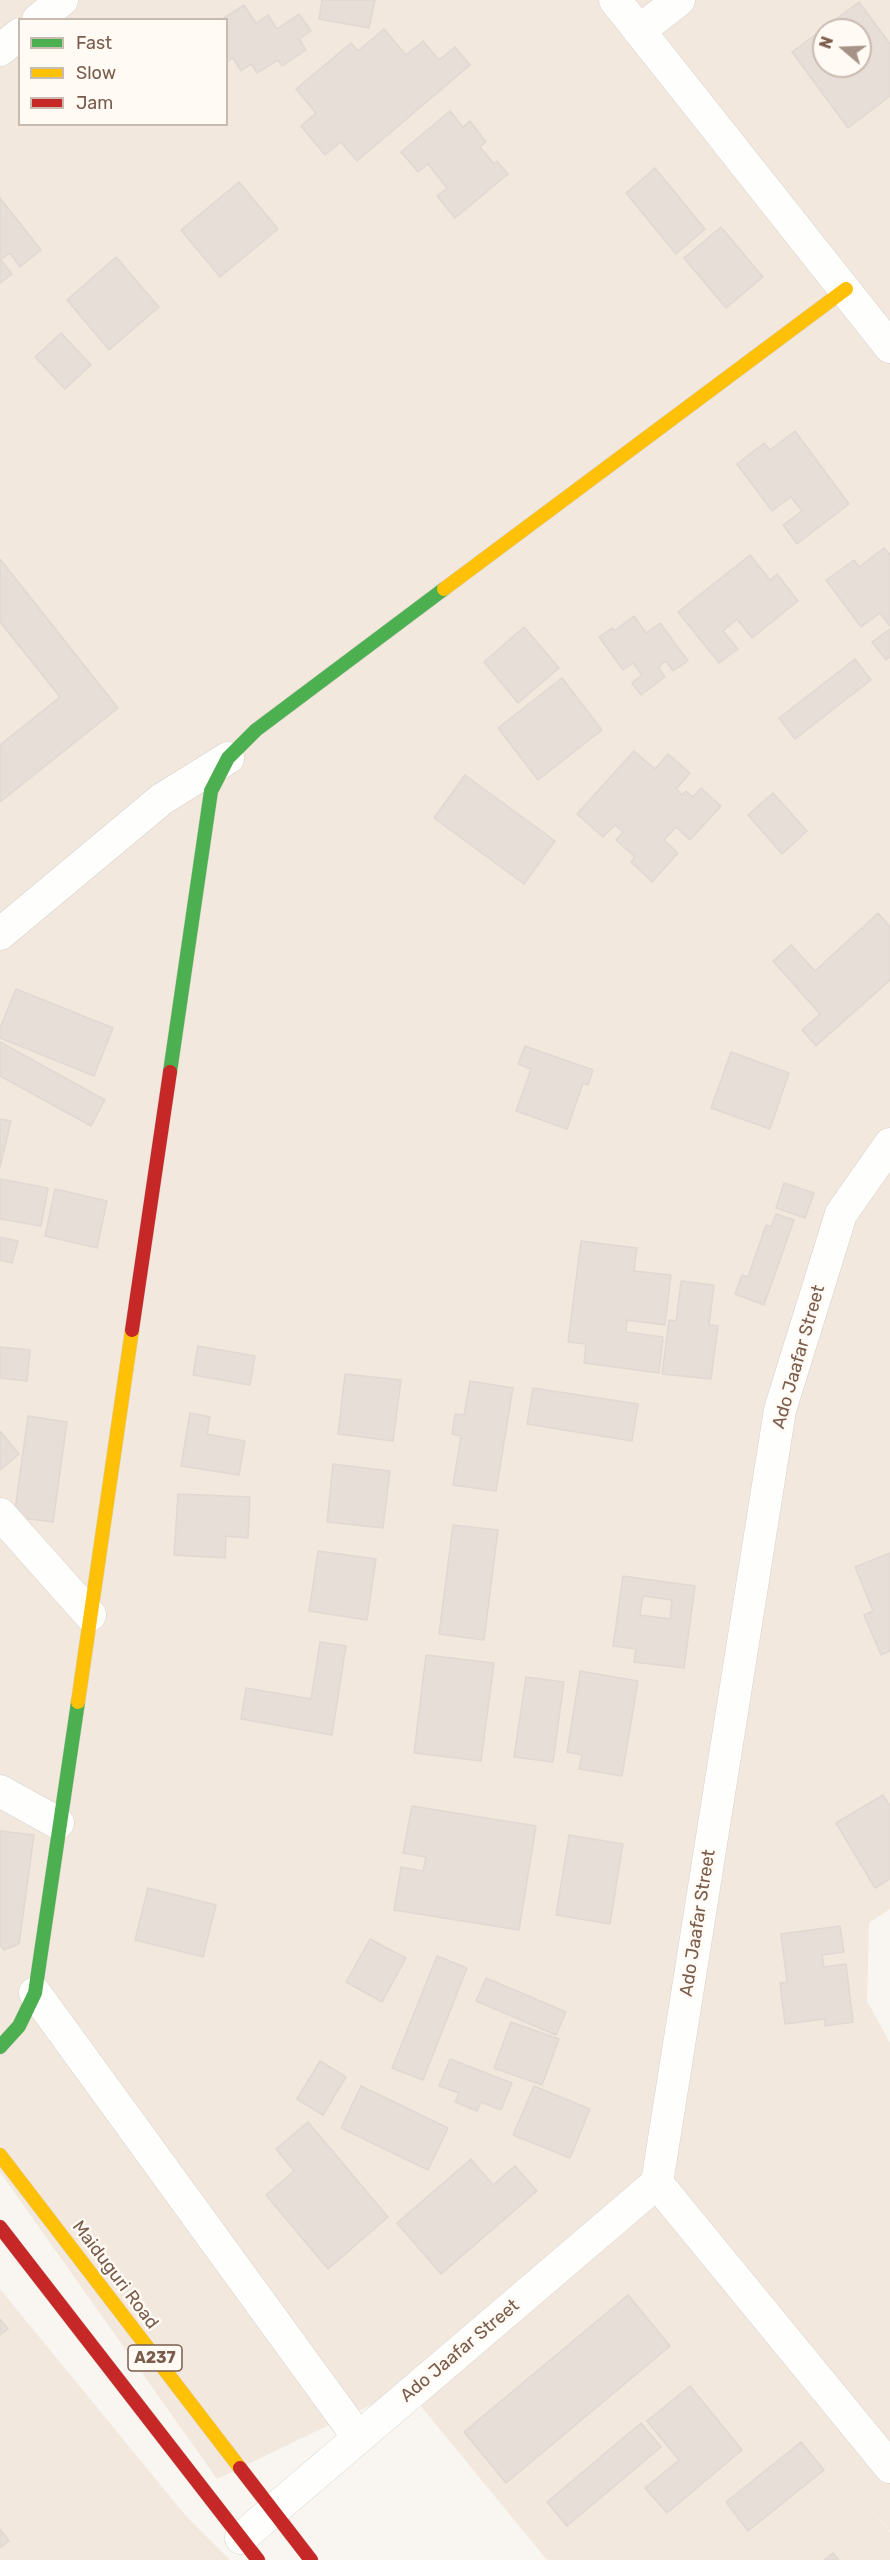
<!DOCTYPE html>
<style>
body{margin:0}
#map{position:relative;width:890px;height:2560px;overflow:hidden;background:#f9f5f0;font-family:Rubik,sans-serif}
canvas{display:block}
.legend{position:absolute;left:18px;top:18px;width:210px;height:108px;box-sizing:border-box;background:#fffaf3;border:2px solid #cabbb1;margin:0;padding:8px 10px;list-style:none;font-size:18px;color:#7a5c4d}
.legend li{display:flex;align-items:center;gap:12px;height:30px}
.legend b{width:30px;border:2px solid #cabbb1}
.north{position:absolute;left:812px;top:18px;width:60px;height:60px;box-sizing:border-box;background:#fffaf3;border:2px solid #cabbb1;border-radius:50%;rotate:289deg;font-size:16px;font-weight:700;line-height:24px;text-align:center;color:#7a5c4d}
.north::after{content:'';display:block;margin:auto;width:21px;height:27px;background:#a69286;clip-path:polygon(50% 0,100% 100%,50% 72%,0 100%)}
</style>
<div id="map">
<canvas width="890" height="2560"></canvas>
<ul class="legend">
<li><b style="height:8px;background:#4caf50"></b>Fast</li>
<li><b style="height:8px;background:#ffc107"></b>Slow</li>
<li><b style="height:8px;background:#c62828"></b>Jam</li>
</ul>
<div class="north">N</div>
</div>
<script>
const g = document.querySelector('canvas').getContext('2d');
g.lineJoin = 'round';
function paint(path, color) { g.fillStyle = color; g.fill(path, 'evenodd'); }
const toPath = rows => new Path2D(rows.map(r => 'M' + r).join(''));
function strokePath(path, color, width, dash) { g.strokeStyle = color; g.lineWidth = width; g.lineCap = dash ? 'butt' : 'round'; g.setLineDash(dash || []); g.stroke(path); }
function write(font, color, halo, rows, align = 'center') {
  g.font = font + ' Rubik,sans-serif'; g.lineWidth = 5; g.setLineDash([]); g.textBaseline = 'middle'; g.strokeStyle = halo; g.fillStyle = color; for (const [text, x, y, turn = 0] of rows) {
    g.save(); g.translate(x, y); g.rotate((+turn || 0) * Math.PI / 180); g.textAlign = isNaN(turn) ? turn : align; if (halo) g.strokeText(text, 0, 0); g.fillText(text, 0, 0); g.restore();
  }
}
paint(toPath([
 [0,0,890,0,890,1909,869,1923,867,2001,890,2043,890,2531,867,2506,890,2532,890,2560,547,2560,406,2388,217,2479,0,2172],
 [20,20,226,20,226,124,20,124],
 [824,30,860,30,860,66,824,66],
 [0,2289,186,2516,230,2560,0,2560]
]), '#f2e8de');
const building = toPath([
 [322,0,375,0,369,28,319,19,322,0],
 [859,2,890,44,890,96,848,128,792,52,859,2],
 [824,30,860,30,860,66,824,66,824,30],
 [244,5,256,23,268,15,277,29,299,14,311,31,299,39,306,50,282,66,278,60,257,73,251,64,241,71,233,58,226,63,226,20,221,20,244,5],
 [384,29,406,55,423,41,439,60,455,47,470,65,357,161,341,142,325,155,301,126,316,113,296,89,351,43,358,51,384,29],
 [450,111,463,127,470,121,486,142,480,147,494,164,497,161,508,174,455,218,437,196,447,188,428,164,418,172,401,152,450,111],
 [655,168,705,229,676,254,626,193,655,168],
 [239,182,278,229,220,277,181,230,239,182],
 [0,198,41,250,20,267,10,253,1,260,12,274,0,283,0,198],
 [721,227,763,277,726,308,684,258,721,227],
 [116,257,159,307,109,350,67,300,116,257],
 [61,333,91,365,65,389,35,357,61,333],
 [795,431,849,504,797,544,783,525,802,511,791,497,772,511,737,464,764,443,770,450,795,431],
 [884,548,890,555,890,626,880,613,861,627,826,580,854,560,859,567,884,548],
 [750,555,770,580,777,574,798,601,752,638,737,619,723,631,738,649,719,663,678,612,750,555],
 [0,559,118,708,0,802,0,745,60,697,0,622,0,559],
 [634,616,646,633,660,623,688,661,673,671,666,661,658,667,665,677,641,695,632,683,642,675,633,663,623,670,599,637,612,628,614,631,634,616],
 [524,627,559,668,518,703,484,662,524,627],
 [890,629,890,657,886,660,872,642,890,629],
 [855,659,871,680,795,739,779,718,855,659],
 [562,678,602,730,538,780,498,728,562,678],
 [634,751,655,769,668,754,690,773,676,789,682,795,686,791,693,797,701,788,721,806,690,840,676,827,664,840,678,853,652,882,631,862,635,857,616,840,623,832,615,825,603,837,577,814,634,751],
 [465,775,555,841,524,884,434,818,465,775],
 [773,793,807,831,782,854,748,815,773,793],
 [878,913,890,927,890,980,816,1046,802,1030,820,1014,773,961,791,945,815,971,878,913],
 [16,989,113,1028,94,1076,0,1038,0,1028,16,989],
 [0,1042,105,1100,91,1126,0,1076,0,1042],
 [525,1046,593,1070,588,1085,583,1083,567,1129,516,1111,531,1069,518,1064,525,1046],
 [731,1052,789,1073,770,1129,711,1108,731,1052],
 [0,1119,11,1121,0,1167,0,1119],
 [0,1179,48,1188,41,1226,0,1219,0,1179],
 [784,1183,814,1193,805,1218,776,1208,784,1183],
 [55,1189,107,1201,97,1248,45,1236,55,1189],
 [776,1214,794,1220,764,1305,735,1294,742,1275,748,1277,766,1225,771,1227,776,1214],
 [0,1237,18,1241,12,1263,0,1260,0,1237],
 [581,1241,637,1248,634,1271,671,1275,665,1325,627,1320,626,1332,663,1337,659,1373,584,1363,586,1344,568,1342,581,1241],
 [681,1281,714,1285,709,1325,718,1326,711,1379,662,1374,669,1320,676,1321,681,1281],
 [198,1346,255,1356,250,1385,193,1375,198,1346],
 [0,1347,30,1350,27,1381,0,1378,0,1347],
 [345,1374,401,1380,393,1441,338,1434,345,1374],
 [470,1381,513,1388,496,1491,453,1485,461,1436,452,1434,455,1414,464,1415,470,1381],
 [533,1388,638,1404,632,1441,527,1424,533,1388],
 [190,1413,210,1417,207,1434,245,1441,239,1475,181,1466,190,1413],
 [28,1416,67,1422,53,1522,14,1517,28,1416],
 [0,1431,19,1454,0,1470,0,1431],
 [333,1464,390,1471,383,1528,327,1522,333,1464],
 [178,1494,250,1497,248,1538,226,1536,225,1558,174,1555,178,1494],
 [453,1525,498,1530,484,1640,439,1634,453,1525],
 [318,1551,376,1559,367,1620,309,1611,318,1551],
 [890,1553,890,1651,881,1655,864,1615,873,1611,855,1567,890,1553],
 [623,1576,695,1586,684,1668,634,1662,636,1649,613,1646,623,1576],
 [643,1596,672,1600,670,1619,640,1615,643,1596],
 [320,1642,346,1646,332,1735,241,1719,246,1688,311,1699,320,1642],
 [426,1655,494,1663,481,1761,414,1753,426,1655],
 [580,1671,638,1681,622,1776,579,1769,582,1755,567,1752,580,1671],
 [526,1677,564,1682,553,1762,514,1757,526,1677],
 [883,1795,890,1806,890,1879,875,1888,836,1823,883,1795],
 [412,1806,536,1826,519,1930,394,1910,401,1867,423,1871,426,1857,403,1853,412,1806],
 [0,1831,34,1835,19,1944,4,1950,0,1945,0,1831],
 [569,1835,623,1844,610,1924,556,1915,569,1835],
 [148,1888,216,1905,203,1957,135,1940,148,1888],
 [840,1926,844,1952,822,1955,824,1967,846,1964,853,2022,825,2026,825,2019,785,2024,780,1983,787,1982,781,1934,840,1926],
 [370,1939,406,1958,382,2002,346,1982,370,1939],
 [437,1956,467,1968,423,2080,392,2068,437,1956],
 [486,1978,566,2012,556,2035,476,2001,486,1978],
 [511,2022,559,2039,542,2085,494,2068,511,2022],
 [450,2059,512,2083,501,2110,481,2102,477,2111,455,2102,459,2093,439,2086,450,2059],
 [320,2061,346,2077,323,2115,297,2099,320,2061],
 [361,2086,448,2128,428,2170,341,2128,361,2086],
 [534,2086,590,2109,570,2158,513,2135,534,2086],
 [308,2122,388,2217,328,2269,266,2195,294,2171,276,2149,308,2122],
 [471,2159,493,2185,515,2166,537,2191,441,2274,397,2223,471,2159],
 [628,2295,670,2346,506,2483,464,2432,628,2295],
 [0,2319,8,2329,0,2335,0,2319],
 [690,2386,742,2450,667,2513,645,2488,679,2460,647,2421,690,2386],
 [641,2423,661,2447,567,2526,547,2502,641,2423],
 [801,2442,824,2470,748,2531,726,2502,801,2442],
 [0,2529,9,2541,0,2548,0,2529],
 [833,2553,839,2560,824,2560,833,2553]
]);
paint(building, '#e6ded7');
strokePath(building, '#e2d8d2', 1.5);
const street = toPath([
 [615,0,890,347],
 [38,20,62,0],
 [639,31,679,0],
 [0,50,20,34],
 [0,934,162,799,228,758],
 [0,1514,90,1615],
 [0,1791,58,1823],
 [35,1993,358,2437],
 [657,2183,890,2467],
 [241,2538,657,2183,780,1410,841,1214,890,1144]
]);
const fast = toPath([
 [170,1072,211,791,228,758,256,730,444,589],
 [0,2047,19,2026,35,1993,78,1702]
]);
const slow = toPath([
 [444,589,846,289],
 [78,1702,132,1330],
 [0,2155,240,2468]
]);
const jam = toPath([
 [132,1330,170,1072],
 [0,2227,258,2560],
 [240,2468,311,2560]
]);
strokePath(street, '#d7d1cb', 33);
strokePath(fast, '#d9d2cb', 15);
strokePath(slow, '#d9d2cb', 15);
strokePath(jam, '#d9d2cb', 15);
strokePath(street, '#fefefd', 32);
strokePath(fast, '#4caf50', 14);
strokePath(slow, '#ffc107', 14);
strokePath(jam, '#c62828', 14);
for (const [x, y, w] of [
 [155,2358,54]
]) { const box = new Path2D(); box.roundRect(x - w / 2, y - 13, w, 26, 4.5); g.fillStyle = '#fffaf3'; g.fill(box); strokePath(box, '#7a5c4d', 1.5); }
write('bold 16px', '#7a5c4d', null, [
 ["A237",155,2358]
]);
write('18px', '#7a5c4d', '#fffaf3', [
 ["Ado Jaafar Street",799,1357,-74],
 ["Ado Jaafar Street",698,1923,-81],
 ["Maiduguri Road",115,2275,53],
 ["Ado Jaafar Street",460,2351,-40]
]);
</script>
